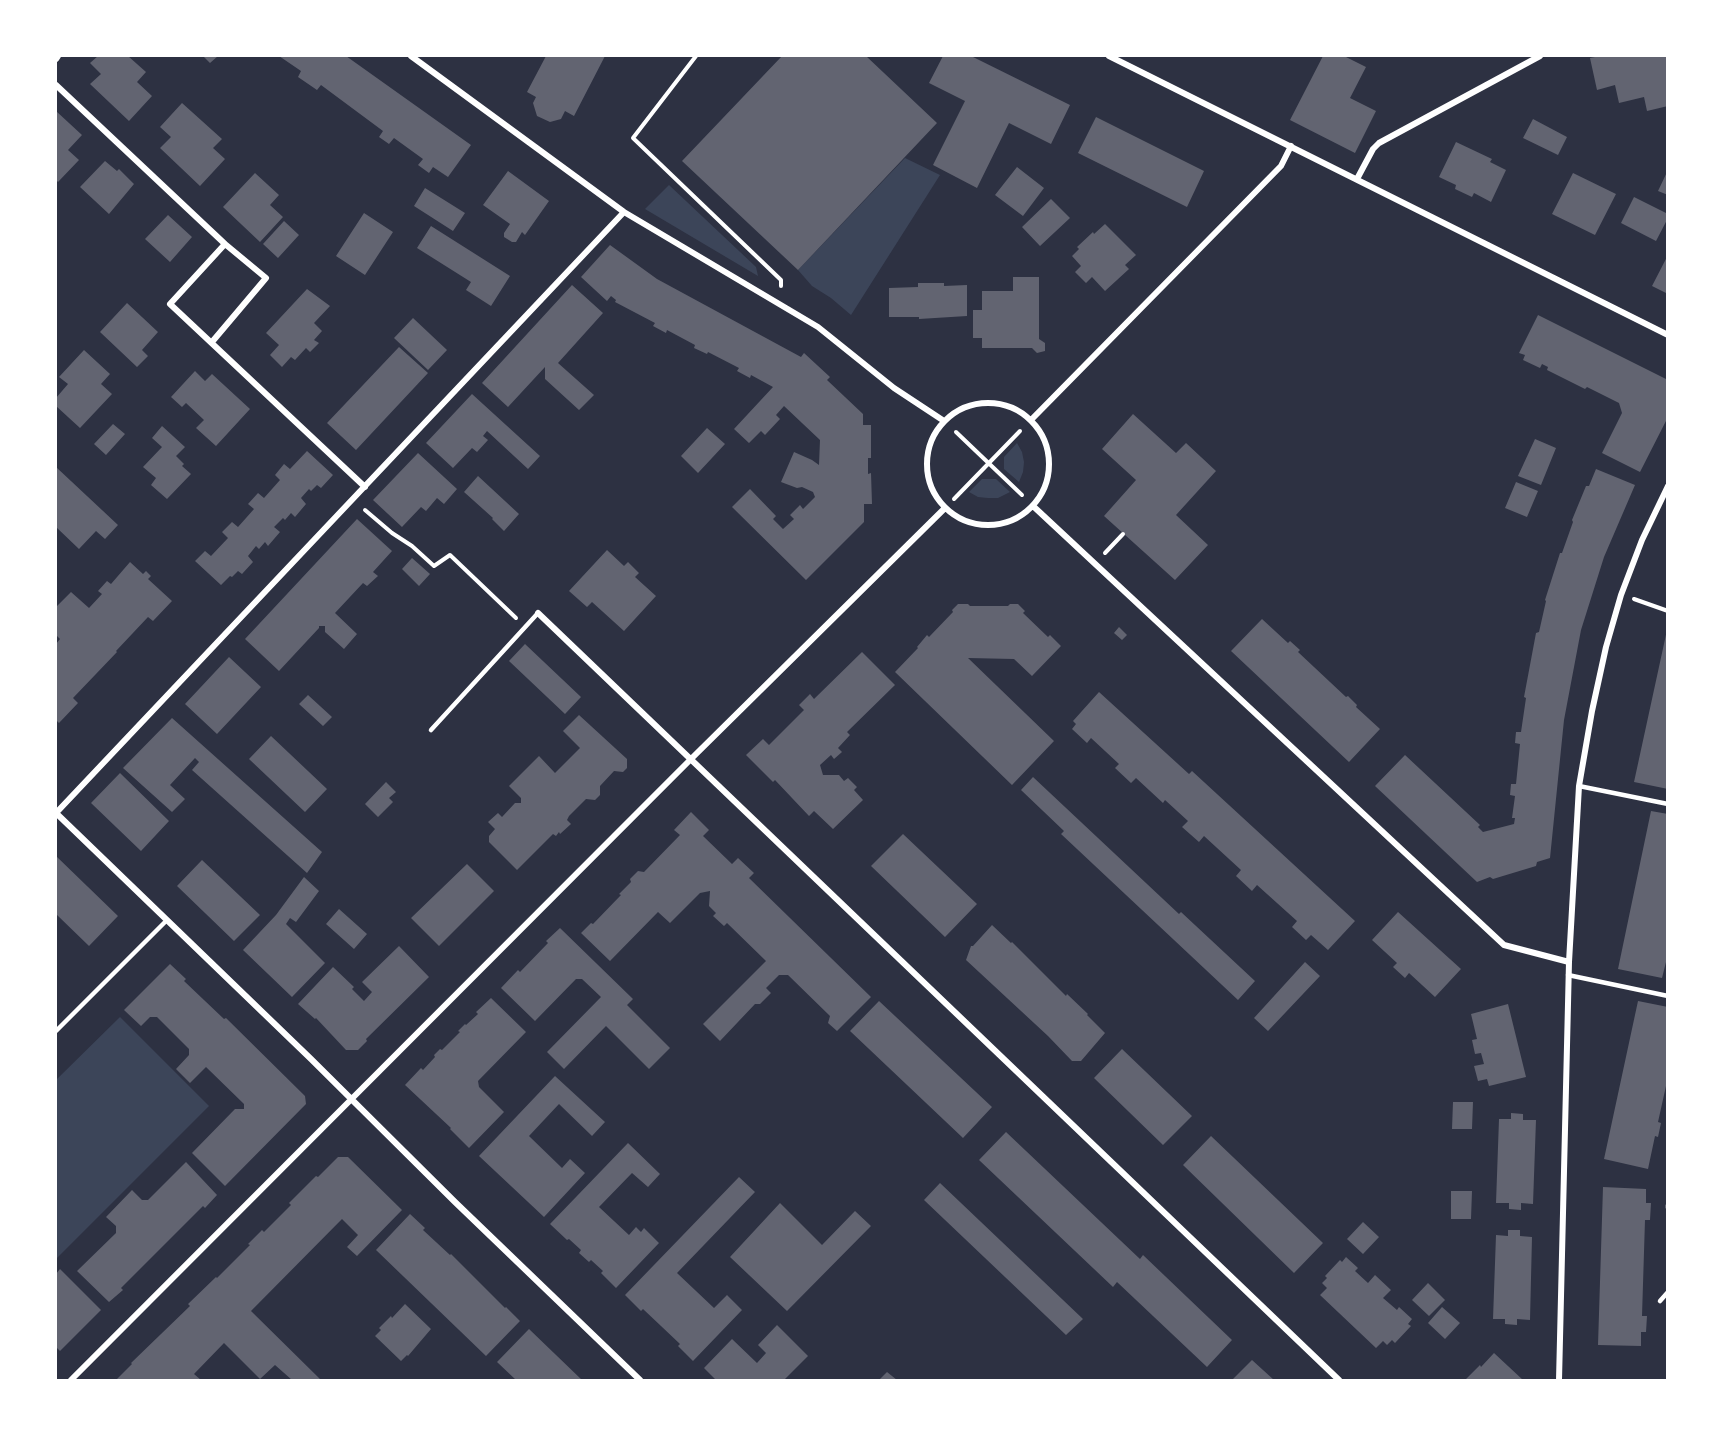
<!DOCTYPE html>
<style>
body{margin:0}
#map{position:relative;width:1723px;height:1436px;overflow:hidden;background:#2d3142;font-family:"Source Sans 3",sans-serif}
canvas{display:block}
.frame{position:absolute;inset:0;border:57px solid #fff;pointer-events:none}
</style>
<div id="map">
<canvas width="1723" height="1436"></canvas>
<div class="frame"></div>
</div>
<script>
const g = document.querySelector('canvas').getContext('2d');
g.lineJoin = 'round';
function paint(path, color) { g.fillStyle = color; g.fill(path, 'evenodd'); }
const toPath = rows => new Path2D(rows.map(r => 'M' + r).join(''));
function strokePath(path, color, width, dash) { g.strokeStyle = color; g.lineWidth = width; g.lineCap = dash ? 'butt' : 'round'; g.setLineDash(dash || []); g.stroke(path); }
paint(toPath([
 [905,158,940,175,851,315,831,298,812,286,798,270],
 [669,185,756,267,758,276,645,209],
 [1017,443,1022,452,1024,462,1023,472,1019,482,1004,469,1004,457],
 [982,479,996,479,1010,492,998,498,988,498,978,497,969,492],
 [120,1017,209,1106,56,1259,56,1080]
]), '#3c4559');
paint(toPath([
 [98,56,128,56,146,72,137,82,152,96,129,121,90,84,101,74,90,63],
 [203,56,218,56,210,63],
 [279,56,346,56,471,145,448,177,433,167,429,173,418,165,423,159,394,138,389,144,379,137,383,131,321,85,317,90,298,77,301,71],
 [546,56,605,56,574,116,565,111,561,119,550,122,537,116,533,103,536,97,527,92],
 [782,56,866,56,937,123,798,270,682,161],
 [943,56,971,56,1070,105,1051,144,1009,123,977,188,933,165,965,101,929,83],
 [1323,56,1344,56,1366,67,1350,98,1376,111,1355,153,1290,120],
 [1600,56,1668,56,1668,106,1647,111,1644,97,1619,103,1615,85,1597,90,1590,58],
 [182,103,222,139,213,148,225,159,200,186,160,148,171,137,160,127],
 [56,111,82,135,68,150,79,160,58,182,56,180],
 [1096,117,1204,171,1187,207,1078,153],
 [1533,119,1567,137,1558,155,1523,138],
 [1456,142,1492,159,1490,162,1506,170,1491,202,1474,193,1472,197,1455,189,1456,185,1439,177],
 [105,161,117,171,119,169,134,184,109,214,80,187],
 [1017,167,1044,188,1023,216,995,195],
 [1668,170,1668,195,1658,191],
 [508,171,549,201,525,235,522,232,516,242,512,242,504,237,504,233,510,224,483,205],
 [255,173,279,195,270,205,283,217,260,242,223,207],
 [1573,173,1616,194,1595,235,1552,214],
 [425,188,465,213,453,231,414,206],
 [1634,197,1668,214,1668,218,1656,241,1621,223],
 [1051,199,1070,218,1040,246,1022,227],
 [364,213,393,232,365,275,336,256],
 [168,215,192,237,170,262,145,239],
 [284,221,299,235,278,258,263,244],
 [1105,224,1136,255,1125,265,1129,269,1105,291,1092,277,1086,283,1075,272,1081,266,1072,256,1079,249,1077,247,1093,232,1094,234],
 [431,226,510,276,491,306,466,290,471,282,417,248],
 [610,245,657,279,801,357,804,353,830,377,827,380,863,414,863,425,871,425,871,458,868,458,868,474,871,473,872,504,864,504,864,522,806,580,732,507,750,489,776,516,773,519,783,529,794,519,790,515,800,505,803,509,815,497,813,492,802,487,797,488,781,482,794,452,812,460,819,465,820,440,784,406,776,415,780,419,765,435,761,431,749,443,734,429,773,387,751,375,750,378,737,371,739,368,708,352,707,354,694,348,695,345,667,330,666,333,653,326,655,323,615,302,616,300,611,296,607,301,581,277],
 [1668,255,1668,294,1652,286],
 [1013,277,1039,277,1039,339,1045,343,1045,351,1037,353,1032,348,982,348,982,338,973,338,973,310,982,310,982,291,1013,291],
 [918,283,944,283,944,286,967,285,967,316,919,319,919,317,889,317,889,288,918,287],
 [572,285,603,313,558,363,594,395,579,410,545,379,545,367,508,407,482,383],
 [307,289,330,306,314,323,322,331,314,340,319,343,310,352,306,348,295,360,291,357,282,367,270,355,279,345,266,333],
 [127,303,158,332,142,350,148,356,137,367,100,332],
 [1538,315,1666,379,1668,384,1668,417,1640,472,1602,453,1622,413,1619,403,1587,387,1585,389,1547,370,1548,367,1542,364,1540,368,1523,360,1525,355,1519,353],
 [413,318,447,350,428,370,394,338],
 [399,347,428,373,356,450,327,423],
 [84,350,110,374,101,384,112,394,80,428,56,406,56,398,68,384,59,377],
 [195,371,205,381,212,374,250,409,216,446,196,428,204,420,186,403,182,407,171,397],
 [472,394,540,456,528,469,487,431,483,436,488,440,477,452,472,448,453,468,426,443],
 [1133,414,1176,453,1186,443,1216,471,1176,515,1208,545,1175,580,1104,516,1136,480,1102,449],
 [113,424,125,434,106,455,94,444],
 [162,426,185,447,176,456,184,464,182,466,191,474,167,499,151,485,156,478,143,467,162,447,152,438],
 [707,428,725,444,698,473,681,456],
 [1535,439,1556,448,1541,485,1518,476],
 [307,451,333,475,321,488,317,485,311,491,309,489,301,498,306,504,295,517,291,513,285,520,283,518,274,527,280,532,268,546,265,542,259,549,256,546,248,556,253,562,242,574,238,571,232,577,230,576,221,585,195,561,205,551,211,556,228,538,222,532,232,522,238,527,254,509,248,504,258,493,264,498,280,480,275,475,284,464,290,469],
 [418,453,457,489,444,504,437,498,426,511,421,507,402,527,373,500],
 [56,467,118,525,105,539,96,531,79,549,56,527],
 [1596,469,1635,485,1604,557,1581,630,1564,720,1550,858,1537,862,1536,866,1493,879,1490,877,1477,882,1375,786,1405,755,1480,825,1478,827,1483,832,1514,824,1515,818,1512,818,1515,796,1510,795,1511,784,1516,784,1520,744,1515,743,1516,732,1521,732,1526,698,1524,697,1536,633,1539,632,1546,601,1545,600,1560,553,1562,553,1573,522,1572,520,1586,486,1589,486],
 [478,476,519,514,504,531,492,519,493,518,464,492],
 [1516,482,1538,491,1527,517,1505,508],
 [357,519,392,551,373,572,378,576,367,586,363,583,335,613,357,634,344,649,325,632,325,626,319,626,319,628,279,671,245,639],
 [607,550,624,566,628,562,639,573,635,577,656,596,624,631,592,602,587,607,569,591],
 [412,558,430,574,419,586,402,569],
 [130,562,143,574,146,571,151,576,148,579,172,601,153,621,148,617,116,651,117,652,73,698,78,703,59,723,56,720,56,644,60,639,56,635,56,607,71,592,89,608,102,594,98,591,107,581,111,584],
 [958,604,968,604,970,606,1008,606,1010,604,1018,604,1025,611,1023,613,1048,637,1050,635,1061,646,1032,676,1014,659,968,658,1054,741,1012,785,895,672,918,648,917,647,927,635,929,637,953,612,952,610],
 [1262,619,1288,643,1290,641,1300,650,1298,652,1346,697,1348,696,1357,705,1356,707,1380,729,1349,762,1231,651],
 [1119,627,1127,635,1122,640,1114,633],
 [1667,630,1668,630,1668,789,1634,782],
 [525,644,581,697,565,714,509,661],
 [862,652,895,685,847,732,850,735,838,748,842,752,834,759,831,755,820,765,823,775,839,775,844,781,848,778,857,787,854,790,863,800,833,829,814,811,809,816,775,780,773,782,746,755,763,739,769,745,804,710,799,705,810,694,814,699],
 [229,657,261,687,217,734,185,704],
 [1099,692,1189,774,1192,771,1355,921,1328,950,1311,935,1306,940,1292,927,1297,921,1257,885,1252,891,1236,876,1241,870,1204,836,1199,842,1182,827,1188,821,1165,800,1163,803,1136,778,1131,783,1115,768,1119,764,1091,738,1087,743,1072,729,1076,724,1073,721],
 [308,695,332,717,323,726,299,704],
 [579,715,627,759,627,768,623,772,614,771,600,786,600,795,595,800,586,799,569,816,567,820,571,824,560,834,559,832,556,836,553,834,517,870,489,842,489,836,495,829,488,822,498,813,502,817,515,803,521,803,521,798,509,786,539,756,555,773,580,748,563,731],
 [172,718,322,852,307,873,192,770,199,762,195,758,170,785,185,799,172,812,123,768],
 [271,736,327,789,305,812,249,759],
 [120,773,169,821,141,851,91,803],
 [1033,777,1179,914,1181,912,1255,981,1238,1000,1061,834,1064,831,1021,790],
 [386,782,396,792,389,798,393,802,378,817,365,804],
 [1651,811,1668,814,1668,954,1662,978,1618,969],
 [691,812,709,830,703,836,732,864,738,858,754,873,749,878,871,997,837,1031,828,1023,830,1016,788,975,779,975,766,988,771,993,760,1004,755,1004,720,1041,703,1024,766,961,727,923,724,926,713,916,716,913,709,906,710,891,700,893,670,923,658,912,610,961,581,933,591,923,593,924,621,895,619,894,631,882,630,879,638,871,644,872,680,835,674,830],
 [903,834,977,904,945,937,871,866],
 [56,856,118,916,89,946,56,914],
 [202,860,260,915,234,941,177,886],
 [467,864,494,891,439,946,411,918],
 [304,877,319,891,296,922,290,918,286,924,325,963,292,997,243,950,276,915],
 [339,909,367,934,354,949,326,924],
 [1398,912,1461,969,1435,997,1409,973,1405,978,1393,967,1397,963,1372,940],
 [992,925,1011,943,1012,942,1066,996,1067,994,1088,1014,1087,1015,1105,1033,1081,1061,1072,1061,1048,1036,966,960,971,946,973,946],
 [560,928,633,999,627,1005,670,1048,649,1069,606,1026,564,1069,547,1052,601,997,582,979,576,979,535,1021,501,988,518,970,520,972,548,943,546,941],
 [399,946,429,977,366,1039,367,1041,358,1050,346,1050,316,1018,315,1019,298,1004,333,967,354,987,352,989,364,1001,372,992,362,982],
 [1305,962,1320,976,1268,1031,1254,1018],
 [170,964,186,979,184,981,224,1019,226,1018,305,1096,306,1104,225,1186,192,1153,235,1109,244,1109,244,1104,206,1067,190,1083,176,1069,189,1055,189,1049,157,1017,150,1017,141,1026,124,1010],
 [491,998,526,1032,478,1081,479,1087,504,1112,469,1148,450,1129,451,1128,405,1085,421,1068,423,1070,435,1057,434,1055,440,1049,442,1050,460,1032,458,1031,465,1024,466,1025,478,1014,476,1012],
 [879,1001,992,1107,963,1138,850,1031],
 [1638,1001,1668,1007,1668,1077,1658,1122,1661,1123,1658,1137,1655,1136,1648,1169,1604,1159],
 [1508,1004,1526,1077,1489,1086,1487,1079,1478,1081,1474,1066,1484,1064,1481,1053,1475,1054,1472,1040,1477,1039,1471,1014],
 [1122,1049,1192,1116,1163,1145,1094,1078],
 [555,1076,605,1122,592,1136,559,1104,529,1136,562,1168,570,1159,585,1173,544,1217,479,1156],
 [1453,1102,1473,1102,1472,1129,1452,1129],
 [1511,1113,1523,1114,1523,1120,1536,1120,1533,1204,1521,1203,1521,1210,1509,1209,1509,1203,1496,1203,1499,1119,1511,1119],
 [1006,1132,1140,1259,1143,1255,1232,1340,1207,1367,1117,1282,1113,1287,979,1160],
 [1211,1136,1323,1243,1294,1273,1183,1165],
 [628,1143,660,1174,648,1187,632,1173,599,1207,629,1235,636,1227,641,1232,644,1228,659,1243,616,1288,601,1273,603,1271,591,1260,589,1262,579,1253,581,1250,569,1239,567,1240,550,1224],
 [338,1157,348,1157,402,1210,357,1256,347,1247,358,1235,342,1219,251,1311,320,1379,292,1380,275,1365,260,1379,224,1343,194,1374,201,1380,116,1380,132,1364,131,1363,190,1306,188,1304,216,1277,217,1278,250,1245,248,1244,262,1230,264,1232,291,1205,289,1203,316,1176,318,1177],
 [186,1162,217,1195,205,1208,203,1206,121,1288,123,1290,109,1302,77,1271,116,1233,116,1226,106,1217,132,1190,142,1200,148,1200],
 [739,1177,755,1192,677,1273,714,1308,727,1295,742,1310,693,1361,678,1346,680,1344,661,1326,643,1309,641,1311,625,1295],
 [940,1183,1083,1319,1066,1335,924,1200],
 [1603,1187,1646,1189,1646,1203,1651,1203,1650,1220,1645,1220,1642,1316,1647,1316,1646,1332,1641,1332,1641,1346,1598,1345],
 [1451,1191,1472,1191,1471,1219,1451,1219],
 [780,1203,822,1245,855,1211,871,1226,787,1311,730,1257],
 [410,1214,425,1228,423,1230,450,1255,451,1254,505,1308,506,1307,520,1321,486,1356,376,1250],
 [1363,1222,1379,1237,1363,1254,1347,1239],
 [1508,1230,1520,1230,1520,1236,1532,1237,1530,1320,1517,1319,1517,1325,1505,1324,1505,1319,1493,1319,1496,1235,1508,1236],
 [1346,1257,1358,1268,1355,1271,1368,1283,1375,1275,1391,1290,1383,1298,1397,1310,1399,1307,1412,1319,1408,1324,1411,1326,1395,1343,1392,1340,1387,1345,1383,1341,1376,1348,1320,1295,1327,1288,1322,1283,1327,1278,1325,1276,1340,1260,1342,1262],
 [60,1269,101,1310,60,1351,56,1347,56,1274],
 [1428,1283,1445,1300,1429,1316,1412,1300],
 [405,1304,431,1329,408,1356,407,1355,401,1361,375,1336,381,1330,379,1328,391,1316,392,1318],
 [1442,1307,1460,1323,1445,1339,1428,1323],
 [777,1325,808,1356,784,1380,716,1380,704,1368,732,1339,757,1363,766,1353,758,1345],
 [529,1329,582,1380,516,1380,497,1362],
 [1494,1353,1523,1380,1465,1380,1480,1365,1481,1367],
 [1252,1360,1274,1380,1232,1380],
 [887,1372,897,1380,879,1380]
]), '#626471');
strokePath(toPath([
 [696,56,633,138,781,280,781,286],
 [956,432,1022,495],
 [954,499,1020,431],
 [365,510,392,533,412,546,434,566,450,555,516,618],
 [1105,553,1123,534],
 [1634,599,1668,611]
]), '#fff', 4);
strokePath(toPath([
 [431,730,538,613],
 [1579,786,1668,804],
 [1568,975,1668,996],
 [56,1031,167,920],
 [1668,1205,1668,1208],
 [1660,1301,1668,1292]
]), '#fff', 4.5);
strokePath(toPath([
 [411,56,624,212,818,327,894,388,944,421],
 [1109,56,1668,335],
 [56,59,58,56],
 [56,85,225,244,266,278,212,342],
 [1357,179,1373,149,1379,143,1540,56],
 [225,244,170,304,365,487],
 '927 464a61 61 0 1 1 122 0a61 61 0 1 1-122 0Z',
 [1031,420,1281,166,1291,146],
 [1033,506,1504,945,1569,962],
 [538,613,1339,1380],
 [56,813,624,212],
 [56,813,311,1059,455,1202,640,1380],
 [71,1380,691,759,945,508],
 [1559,1380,1569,962,1579,786,1592,711,1606,647,1621,595,1642,540,1668,486]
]), '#fff', 6);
</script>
